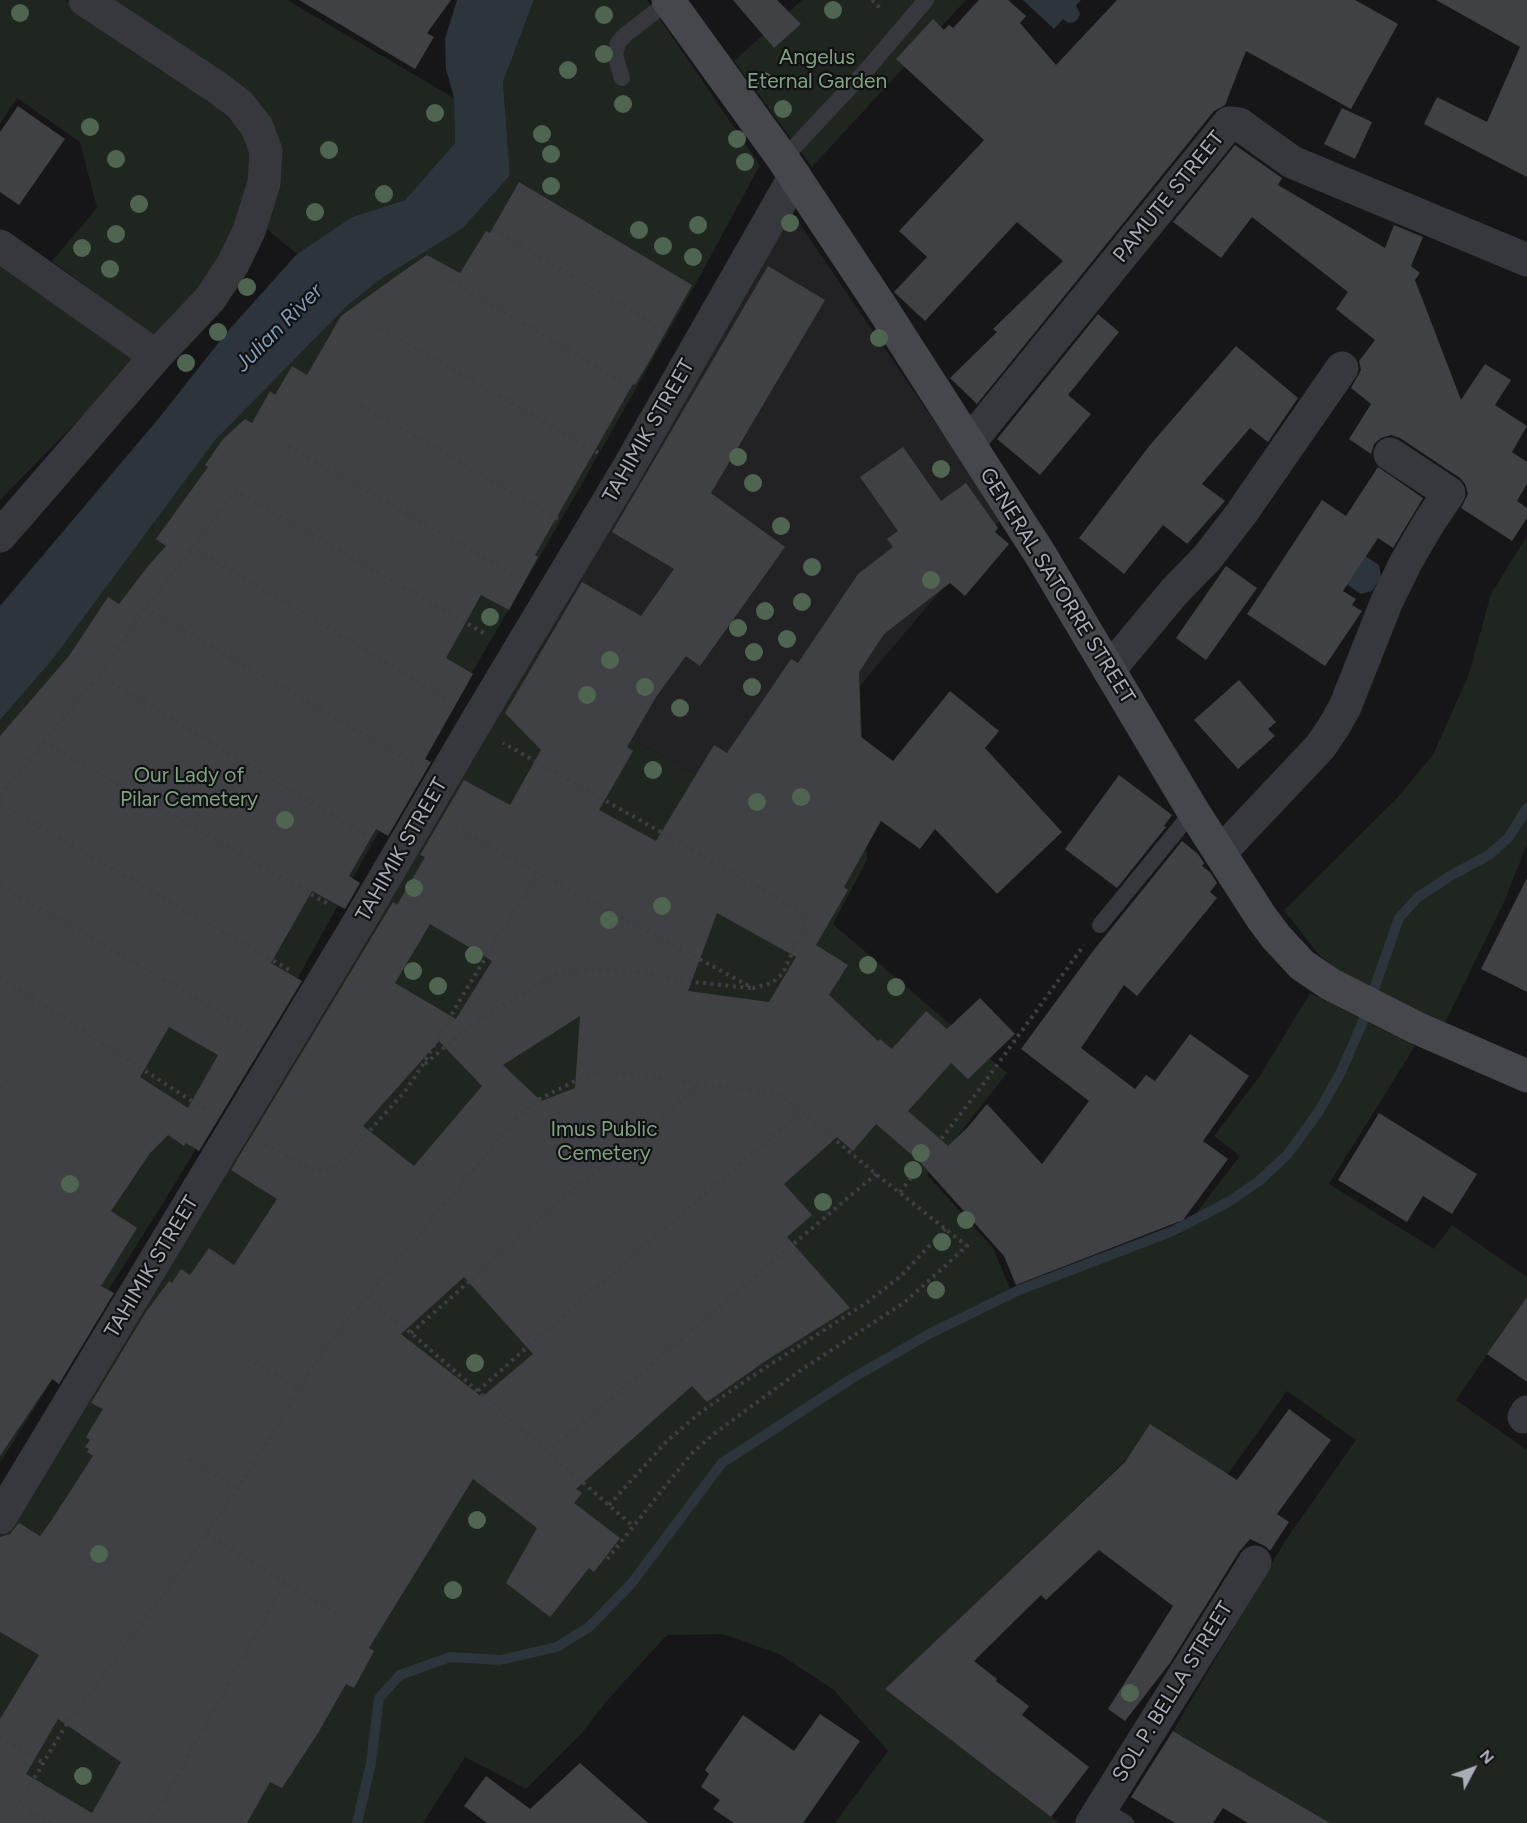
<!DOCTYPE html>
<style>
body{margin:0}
#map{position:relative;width:1527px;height:1823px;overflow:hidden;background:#161618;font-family:Figtree,sans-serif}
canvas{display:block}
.north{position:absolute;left:1443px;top:1739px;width:60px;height:60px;-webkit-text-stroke:4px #111113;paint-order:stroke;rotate:49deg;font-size:16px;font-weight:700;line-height:24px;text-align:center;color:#a8adb8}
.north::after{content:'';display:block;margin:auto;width:21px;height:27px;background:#a8adb8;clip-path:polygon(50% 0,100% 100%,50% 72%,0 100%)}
</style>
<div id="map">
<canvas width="1527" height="1823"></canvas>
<div class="north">N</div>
</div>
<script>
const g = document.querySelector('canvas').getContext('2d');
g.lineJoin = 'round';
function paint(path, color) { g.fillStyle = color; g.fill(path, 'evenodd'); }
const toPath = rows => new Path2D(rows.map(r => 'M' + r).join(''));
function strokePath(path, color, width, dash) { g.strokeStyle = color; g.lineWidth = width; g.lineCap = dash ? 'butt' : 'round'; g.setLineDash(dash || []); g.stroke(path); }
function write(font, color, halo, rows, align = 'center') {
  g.font = font + ' Figtree,sans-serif'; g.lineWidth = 4.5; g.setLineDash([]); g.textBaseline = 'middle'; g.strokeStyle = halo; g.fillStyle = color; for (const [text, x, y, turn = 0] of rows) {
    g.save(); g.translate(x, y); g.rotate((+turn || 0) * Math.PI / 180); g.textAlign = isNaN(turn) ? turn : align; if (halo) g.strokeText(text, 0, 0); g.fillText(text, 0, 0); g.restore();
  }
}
paint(toPath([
 [791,211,1001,519,838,712,768,815,518,676]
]), '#222225');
paint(toPath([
 [0,0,65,0,212,103,247,136,255,175,238,233,209,279,157,338,52,261,97,208,80,142,17,98,0,124],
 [102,0,287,0,454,98,455,143,405,200,352,217,297,254,264,227,278,156],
 [534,0,647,0,760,165,695,285,564,515,373,842,275,1019,163,1203,0,1463,0,720,52,660,214,440,347,306,510,175,503,82],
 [802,0,966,0,812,167,734,61],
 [0,264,139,358,0,500],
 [1527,536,1527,844,1504,902,1445,1023,1338,970,1318,954,1284,910,1397,798,1433,755,1469,674,1491,594],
 [518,676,768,815,838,712,860,685,867,860,833,924,1007,1073,927,1175,993,1248,1013,1296,1180,1234,1240,1156,1214,1136,1260,1076,1310,993,1415,1046,1329,1184,1434,1249,1452,1225,1527,1277,1527,1297,1456,1400,1527,1450,1527,1823,1330,1823,1173,1731,1285,1541,1356,1440,1287,1391,1228,1474,1129,1457,886,1689,1059,1823,835,1823,888,1751,834,1690,779,1654,723,1634,667,1635,610,1697,581,1734,526,1789,465,1757,423,1823,0,1823,0,1536,384,892]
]), '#1e261f');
paint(toPath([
 [457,0,534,0,503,82,510,175,463,228,382,278,347,306,215,440,52,660,0,720,0,606,159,418,227,332,297,254,352,217,405,200,455,143,454,98,446,69,445,39],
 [1023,0,1081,0,1076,5,1080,14,1078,19,1074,22,1068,23,1063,19,1054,29],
 [1347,544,1379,565,1381,577,1372,591,1361,594,1327,571]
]), '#2c353c');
strokePath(toPath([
 [357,1823,371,1763,379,1698,400,1675,450,1657,500,1660,557,1647,589,1627,631,1584,722,1463,851,1379,929,1334,1019,1290,1173,1231,1230,1201,1259,1181,1288,1154,1319,1111,1341,1072,1361,1026,1399,918,1418,897,1450,876,1489,855,1509,837,1527,808]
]), '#2c353c', 10);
paint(toPath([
 [299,0,451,0,427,33,434,37,415,69],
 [733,0,777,0,801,24,774,48],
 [979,0,1008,0,1026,16,1020,23,1056,65,1117,0,1355,0,1398,24,1351,109,1246,51,1225,105,1214,111,977,404,950,378,997,332,993,329,1063,261,1017,222,925,321,894,292,927,257,899,231,984,140,896,59,933,19,944,30,949,25,953,28],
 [1436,0,1527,0,1527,177,1424,124,1437,97,1487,122,1520,47],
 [18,106,65,139,19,205,0,192,0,132],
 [1342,108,1372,122,1355,159,1324,144],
 [1235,145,1282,178,1278,185,1385,248,1394,225,1423,237,1411,266,1420,273,1415,280,1461,400,1485,364,1511,380,1495,405,1527,426,1512,452,1527,462,1527,484,1517,501,1527,508,1527,518,1512,541,1461,508,1468,494,1465,484,1460,478,1400,438,1391,435,1381,438,1374,444,1371,454,1349,439,1371,404,1351,388,1361,370,1359,361,1375,340,1336,309,1348,292,1252,217,1221,258,1173,222],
 [519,182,692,285,650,360,635,385,633,384,535,555,538,557,509,610,481,595,446,658,473,674,425,759,431,762,388,836,376,829,349,876,360,883,345,909,312,891,271,963,302,981,199,1151,186,1143,184,1146,168,1135,150,1153,111,1211,137,1228,101,1286,114,1293,59,1384,52,1379,0,1456,0,736,69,656,108,597,119,604,149,565,166,546,156,539,208,467,205,465,223,439,245,419,252,423,270,391,275,395,292,366,307,375,341,316,402,272,427,255,460,273,486,231,490,233],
 [169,1027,218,1055,188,1108,140,1077],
 [768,266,825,300,711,493,785,547,700,666,686,656,656,697,627,747,633,751,599,810,656,841,714,745,727,753,791,659,798,663,858,574,893,547,887,539,898,531,860,477,903,447,941,501,966,483,998,528,995,532,1009,544,965,596,950,583,884,634,859,672,861,737,893,761,950,691,999,731,985,748,1062,832,997,894,935,829,920,849,881,821,844,887,848,890,816,945,848,965,829,995,878,1041,880,1039,892,1049,926,1011,947,1029,980,998,1015,1034,968,1079,951,1063,908,1111,948,1146,968,1127,987,1104,1042,1164,1089,1101,1021,1049,1093,951,1182,841,1198,854,1204,863,1202,866,1210,872,1217,883,1210,892,1217,898,1137,996,1124,985,1081,1048,1135,1089,1146,1075,1155,1081,1190,1034,1249,1076,1203,1141,1228,1159,1183,1220,1016,1285,1004,1256,919,1161,876,1124,853,1151,837,1137,784,1184,812,1215,787,1237,850,1308,767,1360,707,1402,692,1386,576,1489,582,1493,574,1503,620,1538,594,1572,589,1568,550,1617,506,1583,537,1528,473,1479,369,1648,374,1651,354,1688,346,1684,318,1733,282,1788,270,1782,247,1823,0,1823,0,1719,39,1655,0,1632,0,1537,10,1534,19,1523,40,1536,51,1521,93,1456,87,1452,89,1449,85,1447,90,1440,86,1437,103,1409,91,1403,146,1312,169,1281,172,1283,181,1269,190,1275,209,1248,234,1265,277,1199,231,1170,393,902,397,905,425,857,420,855,464,780,510,805,541,750,505,713,582,582,641,616,674,569,612,532],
 [717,913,796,957,769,1002,688,991],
 [430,924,492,961,456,1019,395,983],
 [580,1016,575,1088,541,1101,503,1065],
 [439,1041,482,1086,414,1166,363,1126],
 [464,1277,533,1354,482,1397,401,1334],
 [58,1719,121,1762,92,1813,26,1774],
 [1098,314,1119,332,1068,395,1091,414,1040,475,997,439],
 [1236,346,1298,398,1268,442,1250,428,1202,484,1225,501,1187,544,1163,525,1124,574,1079,538,1150,445],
 [1378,467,1423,498,1393,548,1378,538,1343,591,1356,599,1352,605,1362,611,1325,666,1247,614,1322,500,1346,516],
 [1226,566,1257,588,1206,660,1176,638],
 [1239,680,1276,722,1268,729,1275,736,1238,769,1194,720],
 [1119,775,1172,815,1164,826,1166,827,1117,888,1065,849],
 [1527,878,1527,992,1481,969],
 [1379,1113,1477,1174,1452,1214,1423,1196,1407,1222,1338,1180],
 [1527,1297,1527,1382,1487,1354],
 [1289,1409,1331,1440,1277,1514,1289,1522,1270,1551,1265,1546,1250,1539,1239,1552,1170,1663,1125,1721,1108,1709,1173,1606,1099,1550,1046,1600,1041,1595,974,1661,997,1679,996,1681,1029,1706,1022,1715,1089,1767,1051,1817,885,1689,1125,1462,1150,1424,1237,1480],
 [820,1714,860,1741,803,1823,734,1823,713,1809,720,1800,701,1787,709,1774,705,1770,743,1715,794,1751],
 [1173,1731,1215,1756,1330,1823,1248,1823,1223,1808,1213,1823,1175,1823,1131,1797],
 [580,1763,648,1823,487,1823,464,1806,486,1776,530,1809]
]), '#404145');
strokePath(toPath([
 [872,0,882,10],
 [494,230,666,331],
 [452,281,632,388],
 [381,328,598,453],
 [361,405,558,519],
 [288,446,522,579],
 [191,547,450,700],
 [145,608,413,763],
 [99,675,370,838],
 [44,742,330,905],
 [0,795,99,675,145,608,236,491,487,635],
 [0,804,291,971],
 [455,828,753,988,772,983,783,973,804,927,803,915,794,907,503,743],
 [0,885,254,1032],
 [0,978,206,1110],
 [425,1064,461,1033,498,1008,551,977,572,971,597,970,640,972,693,982,751,988],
 [0,1088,7,1078],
 [265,1144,311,1169,324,1170,335,1167,348,1155,406,1090,422,1066,464,993,539,872],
 [900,1192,979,1090,1084,945],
 [366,1298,411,1333,634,1527],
 [411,1333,552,1208,701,1084],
 [248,1359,299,1389],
 [478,1391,534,1341,802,1111],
 [548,1452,876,1174],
 [182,1455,237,1489],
 [609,1505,667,1441,702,1411,748,1379,866,1303,901,1276,946,1228],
 [206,1534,343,1617],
 [0,1737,42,1762],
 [51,1823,19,1804,64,1728,158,1602,206,1534,246,1476,317,1360,336,1334,519,1115,538,1100,581,1078,597,1072,611,1072,775,1093,786,1099,876,1174,967,1246,905,1302,801,1370,715,1433,691,1454,605,1562],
 [151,1823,285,1582]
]), '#3d3f44', 4, [3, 4.5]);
strokePath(toPath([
 [622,78,615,55,618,43,625,35,669,1],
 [783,159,870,66,926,0],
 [1100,925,1193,811],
 [1101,1808,1126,1823]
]), '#37383d', 16);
strokePath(toPath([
 [0,246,156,356],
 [969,443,1229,123,1239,124,1292,162,1527,260],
 [0,536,156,356,210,299,233,264,249,231,264,183,266,151,257,127,240,105,218,88,85,0],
 [1109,670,1174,592,1207,558,1241,514,1342,368],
 [1220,853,1320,747,1333,728,1345,707,1387,601,1406,562,1430,521,1449,493,1390,454],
 [1524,1417,1527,1412],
 [0,1518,359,922,479,717,627,470,795,176],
 [1092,1823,1255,1562]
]), '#37383d', 33);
strokePath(toPath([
 [668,0,783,159,880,305,1040,554,1193,811,1261,917,1276,937,1302,965,1330,984,1417,1028,1527,1076]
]), '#45474d', 33);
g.fillStyle = '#506452';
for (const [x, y] of [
 [833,10],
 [20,13],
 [604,15],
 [604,54],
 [568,70],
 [764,81],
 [623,104],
 [783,109],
 [435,113],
 [90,127],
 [542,134],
 [737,139],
 [329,150],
 [551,154],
 [116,159],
 [745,162],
 [551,186],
 [384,194],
 [139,204],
 [315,212],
 [790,223],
 [698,225],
 [639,230],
 [116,234],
 [663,246],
 [82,248],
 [693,257],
 [110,269],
 [247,287],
 [218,332],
 [879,338],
 [186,363],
 [738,457],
 [941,469],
 [753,483],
 [781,526],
 [812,567],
 [931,580],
 [802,602],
 [765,611],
 [490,617],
 [738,628],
 [787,639],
 [754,652],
 [610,660],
 [645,687],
 [752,687],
 [587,695],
 [680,708],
 [653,770],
 [801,797],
 [757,802],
 [285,820],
 [414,888],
 [662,906],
 [609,920],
 [474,955],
 [868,965],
 [413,971],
 [438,986],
 [896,987],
 [921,1153],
 [913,1170],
 [70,1184],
 [823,1202],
 [966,1220],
 [942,1242],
 [936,1290],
 [475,1363],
 [477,1520],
 [99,1554],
 [453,1590],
 [1130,1693],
 [83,1776]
]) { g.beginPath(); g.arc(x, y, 9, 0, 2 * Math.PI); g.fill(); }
write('21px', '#7fa381', '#111113', [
 ["Angelus",817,58],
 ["Eternal Garden",817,82],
 ["Our Lady of",189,776],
 ["Pilar Cemetery",189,800],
 ["Imus Public",604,1130],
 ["Cemetery",604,1154]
]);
write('21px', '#a8adb8', '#111113', [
 ["PAMUTE STREET",1169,197,-51],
 ["TAHIMIK STREET",649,431,-60],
 ["GENERAL SATORRE STREET",1057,586,58],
 ["TAHIMIK STREET",402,850,-60],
 ["TAHIMIK STREET",152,1267,-59],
 ["SOL P. BELLA STREET",1173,1692,-58]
]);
write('italic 22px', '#7f9bb3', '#111113', [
 ["Julian River",279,328,-45]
]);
</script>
